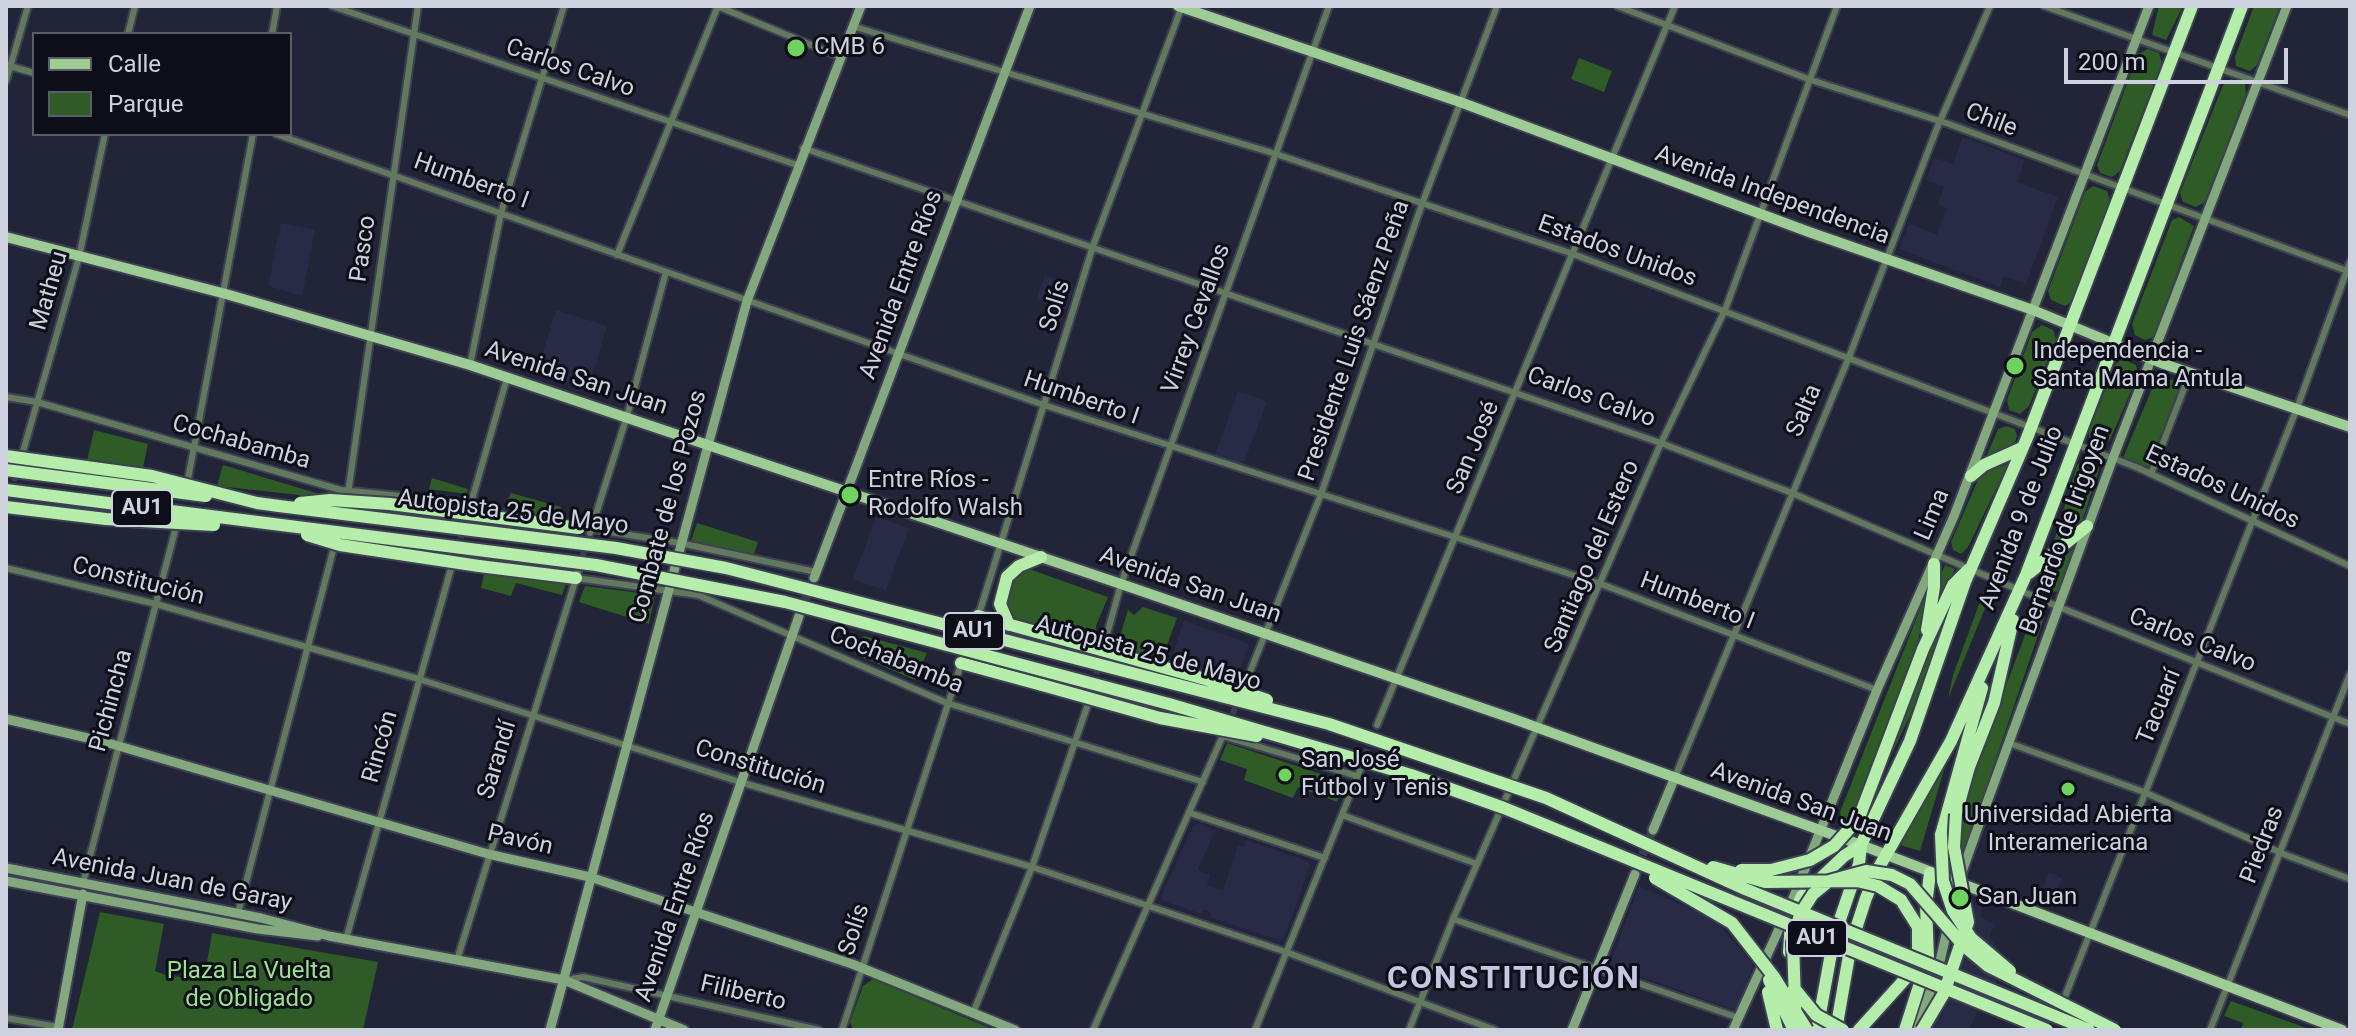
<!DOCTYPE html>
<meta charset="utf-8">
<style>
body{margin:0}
#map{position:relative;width:2356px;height:1036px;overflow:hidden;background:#222438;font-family:Roboto,sans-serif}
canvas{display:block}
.frame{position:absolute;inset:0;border:8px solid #ced1de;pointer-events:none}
.legend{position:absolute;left:32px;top:32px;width:260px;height:104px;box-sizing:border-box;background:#0d0e17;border:2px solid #5a5c67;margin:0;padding:10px 14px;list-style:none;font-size:24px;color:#ced1de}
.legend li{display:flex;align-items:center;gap:16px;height:40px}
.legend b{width:40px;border:2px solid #5a5c67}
.scale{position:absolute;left:2064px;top:48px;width:224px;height:36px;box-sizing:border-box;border:4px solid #ced1de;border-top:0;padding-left:10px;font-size:24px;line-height:28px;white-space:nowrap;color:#ced1de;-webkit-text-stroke:6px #0d0e17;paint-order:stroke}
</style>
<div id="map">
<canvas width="2356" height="1036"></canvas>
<div class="frame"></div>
<ul class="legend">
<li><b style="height:10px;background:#9dcc95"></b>Calle</li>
<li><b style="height:22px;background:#2e5b26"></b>Parque</li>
</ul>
<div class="scale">200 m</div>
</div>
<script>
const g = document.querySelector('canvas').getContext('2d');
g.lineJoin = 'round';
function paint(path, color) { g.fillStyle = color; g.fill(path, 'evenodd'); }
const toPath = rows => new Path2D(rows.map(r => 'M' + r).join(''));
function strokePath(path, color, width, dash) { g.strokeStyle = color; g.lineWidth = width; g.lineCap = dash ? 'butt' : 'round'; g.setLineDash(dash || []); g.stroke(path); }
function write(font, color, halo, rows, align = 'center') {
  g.font = font + ' Roboto,sans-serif'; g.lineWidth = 6; g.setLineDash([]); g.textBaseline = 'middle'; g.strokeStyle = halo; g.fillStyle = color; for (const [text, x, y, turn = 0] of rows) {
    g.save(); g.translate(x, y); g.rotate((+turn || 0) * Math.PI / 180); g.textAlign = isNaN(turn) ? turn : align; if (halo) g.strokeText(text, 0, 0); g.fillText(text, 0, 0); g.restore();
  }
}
paint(toPath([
 [1963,137,2025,160,2017,182,2058,197,2026,284,2004,276,2000,287,1899,249,1909,224,1937,234,1947,208,1938,204,1944,187,1926,180,1934,158,1953,164],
 [281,223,315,230,302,296,268,286],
 [1045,275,1074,285,1066,309,1037,299],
 [556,310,607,326,589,388,537,371],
 [1238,391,1267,402,1243,465,1215,455],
 [876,517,909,528,886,591,853,579],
 [1184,620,1249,644,1235,685,1170,662],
 [1198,823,1215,830,1198,870,1210,875,1207,885,1223,890,1238,846,1244,847,1246,840,1307,861,1310,866,1284,938,1279,940,1210,917,1211,913,1204,910,1202,914,1163,901,1161,896,1193,826],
 [2049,872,2062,878,2057,891,2065,895,2061,907,2039,898],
 [1639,886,1716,921,1753,964,1739,1011,1609,966],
 [1974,905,1983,908,1981,917,1994,924,1989,937,2006,957,1984,1013,1978,1010,1969,1030,1930,1030]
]), '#282b45');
paint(toPath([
 [2159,6,2183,6,2166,40,2152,35],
 [2254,6,2280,6,2257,65,2250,71,2236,66,2235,57],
 [2148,49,2159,53,2162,63,2120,171,2112,177,2100,173,2097,165,2138,54],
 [1579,58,1612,71,1604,92,1571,79],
 [2231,79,2245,84,2246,94,2205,202,2196,207,2183,202,2180,193,2223,85],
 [2093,186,2107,191,2110,200,2073,301,2065,306,2051,300,2048,291,2085,192],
 [2179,217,2194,226,2154,337,2145,340,2135,335,2132,324,2172,220],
 [2042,325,2053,330,2056,339,2029,406,2020,414,2009,410,2007,400,2032,332],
 [2122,359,2136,365,2138,375,2110,440,2101,445,2090,441,2089,431,2115,365],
 [2158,374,2181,384,2149,467,2123,458],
 [2006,426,2015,429,2017,436,2011,453,1985,460,1998,429],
 [94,430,148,444,142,472,87,461],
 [2087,460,2097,464,2099,470,2079,530,2051,551,2077,465],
 [2008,464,1968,547,1961,554,1953,550,1951,542,1981,473],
 [223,465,336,499,217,486],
 [432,478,468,489,467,494,429,489],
 [511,493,561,507,558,517,503,509],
 [697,523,758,542,754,554,691,541],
 [2078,543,2059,591,2050,593,2044,589,2045,578],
 [1945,565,1955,569,1934,610,1936,587],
 [1026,568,1108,597,1096,626,1096,641,1017,621,1004,599,1013,572],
 [484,574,566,584,562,595,516,583,511,596,481,588],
 [1963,579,1913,709,1881,777,1909,692],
 [1930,584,1919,637,1864,801,1849,825,1842,822,1840,812],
 [585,586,655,595,649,624,579,602],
 [1985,588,1992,591,1948,699,1953,675],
 [1143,607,1177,618,1162,659,1136,651,1138,642,1120,636,1128,610,1134,615],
 [2038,610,2045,615,1962,858,1961,814,1969,784,2034,611],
 [864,636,927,653,915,680,855,654],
 [1227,743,1345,782,1337,802,1298,787,1293,798,1244,780,1247,769,1220,760],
 [1947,760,1920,851,1900,845,1913,817],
 [100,912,164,924,155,971,169,976,204,979,212,933,378,962,363,1030,72,1030],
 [873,979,973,1021,995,1030,853,1030,850,1022,863,986],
 [2231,1001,2312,1030,2241,1030,2243,1023,2224,1016]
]), '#2e5b26');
strokePath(toPath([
 [6,507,21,457],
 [453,564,471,503],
 [580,565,590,533],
 [966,651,977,620],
 [1089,700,1103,649],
 [1229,722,1239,699],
 [1362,763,1377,725]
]), '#3c3e51', 6, [6, 3]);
strokePath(toPath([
 [800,613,814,578],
 [1637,867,1653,830]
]), '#3c3e51', 9, [9, 4.5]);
const street = toPath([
 [332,6,797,165],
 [717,6,840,57],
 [1617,6,1811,80,1949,124,2350,272],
 [2044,6,2350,115],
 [852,26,1276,154,1573,254,2136,467,2350,566],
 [128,34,135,6],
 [272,34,277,6],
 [6,65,34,73],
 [6,81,28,6],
 [276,134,1044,405,1601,584,1877,690],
 [803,148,1661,443,1792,493,2059,607,2350,724],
 [617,255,718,6],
 [470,365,501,213,564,6],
 [6,397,37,402,341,490,471,503,507,378],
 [22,455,79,257,105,134],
 [2151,474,2190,373],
 [188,479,253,134],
 [348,493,418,6],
 [591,529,680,543,816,572],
 [590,533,627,416,666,272],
 [6,568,156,604,419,679,740,782,1032,867,1286,952,1495,1030],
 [576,578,698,595,947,703,1203,782],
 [978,617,1093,246,1182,6],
 [1104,645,1121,584,1329,6],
 [1244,687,1321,494,1422,204,1497,6],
 [1377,725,1675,6],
 [1223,736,1357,776],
 [2009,743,2144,792,2286,855,2350,879],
 [1675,777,1849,357,1937,128,1990,6],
 [1190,813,1325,858],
 [1342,815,1477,864],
 [83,883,176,527],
 [238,913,334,547],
 [1453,919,1739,1018],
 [346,939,452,565],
 [457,960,578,572],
 [565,980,583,977,819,1030],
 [2062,1004,2297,408,2350,262],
 [973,1013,1032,867,1089,701],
 [6,1018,58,1027],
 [842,1030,961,664],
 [1093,1030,1224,733],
 [1255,1030,1360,770],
 [1409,1030,1453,919,1661,443,1725,310,1837,6],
 [2210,1030,2350,674]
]);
const secondary = toPath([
 [814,578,1030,6],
 [6,719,105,742,488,854,590,877,852,964,1015,1030],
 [1653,830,1675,777],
 [6,868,261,918,329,936,564,980,684,1030],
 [6,881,258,929,318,936],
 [1918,1029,1940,961,1958,883,1978,827,2113,458,2287,6],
 [58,1030,83,894],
 [550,1030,747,301,861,6],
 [655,1030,799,616],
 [1572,1030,1635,874],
 [1733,1030,1794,896,1877,690,1954,516,2149,6]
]);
const primary = toPath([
 [1178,6,1460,102,1809,232,2033,310,2161,363,2350,427],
 [6,237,226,294,470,365,1121,584,1511,718,1861,845,2342,1030]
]);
const highway = toPath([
 [1971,476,1984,465,2022,448],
 [257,503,279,506],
 [479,566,576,578],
 [2029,573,2087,526],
 [978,616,1069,641],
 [1009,625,1000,604,1007,577,1019,566,1041,557],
 [1927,630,1934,587,1934,564],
 [961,663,1042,685],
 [1956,814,1969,767,1994,703,2013,620],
 [1859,818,1923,649,1953,585,1968,570],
 [1941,835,1982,688],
 [1789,952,1791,921,1802,896,1844,856,1861,845],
 [1817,1030,1834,937,1859,864,1861,845,1910,741,1965,582,2027,438,2192,6],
 [1836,1030,1851,944,1866,898,1878,869,1951,741,2026,575,2242,6],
 [1859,1030,1906,978,1918,957,1918,927,1901,900],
 [1905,1030,1928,958,1926,905,1930,873]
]);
strokePath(street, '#3e4053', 10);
strokePath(secondary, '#3e4053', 13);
strokePath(primary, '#3e4053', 14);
strokePath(highway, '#3e4053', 16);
strokePath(street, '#62795e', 6);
strokePath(secondary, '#84a87d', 9);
strokePath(primary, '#9dcc95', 10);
strokePath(highway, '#b5eeaa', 12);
const highwayBridge = toPath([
 [6,456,152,476,257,503],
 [6,470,206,496],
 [6,490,596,565,785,602,1169,704,1411,775,1504,808,2047,1030],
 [300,503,330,500,390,504,579,528],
 [279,506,616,548,726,568,1329,724,1546,798,1745,889,2089,1030],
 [6,507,106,519,214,525],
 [307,535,340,545,479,566],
 [1069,641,1205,679,1267,700],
 [1042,685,1160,718,1257,736],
 [1941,835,1943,881,1953,911,1971,938,2010,971],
 [1713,867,1765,882,1857,881,1878,886,1901,900],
 [1741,870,1771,870,1810,860,1834,846,1859,818],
 [1655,878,1732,923,1774,977,1807,1030],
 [1769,980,1794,1030],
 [1794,988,1816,1015,1843,1030],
 [1768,992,1777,1030],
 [1796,1030,1793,943,1800,914,1813,894,1829,881,1866,871,1892,875,1910,884,1964,946,1988,966,2115,1030],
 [1922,1030,1944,993,1968,922,1954,847,1956,814]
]);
strokePath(highwayBridge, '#3e4053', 16, []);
strokePath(highwayBridge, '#b5eeaa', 12);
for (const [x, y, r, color] of [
 [796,48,10,"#70d35f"],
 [2015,366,10,"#70d35f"],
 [850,495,10,"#70d35f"],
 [1285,775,8,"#70d35f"],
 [2068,789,8,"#70d35f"],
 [1960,898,10,"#70d35f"]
]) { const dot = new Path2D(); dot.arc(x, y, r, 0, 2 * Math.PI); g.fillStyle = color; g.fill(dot); strokePath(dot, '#0d0e17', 3); }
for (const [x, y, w] of [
 [142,508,60],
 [974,631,60],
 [1817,938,60]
]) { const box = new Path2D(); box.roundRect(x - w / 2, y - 18, w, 36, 6); g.fillStyle = '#0d0e17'; g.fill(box); strokePath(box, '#ced1de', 2); }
write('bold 22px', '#ced1de', null, [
 ["AU1",142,508],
 ["AU1",974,631],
 ["AU1",1817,938]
]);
write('24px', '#ced1de', '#0d0e17', [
 ["CMB 6",814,48],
 ["Independencia -",2033,352],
 ["Santa Mama Antula",2033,380],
 ["Entre Ríos -",868,481],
 ["Rodolfo Walsh",868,509],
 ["San José",1301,761],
 ["Fútbol y Tenis",1301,789],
 ["Universidad Abierta",2068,816,"center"],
 ["Interamericana",2068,844,"center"],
 ["San Juan",1978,898]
], 'left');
write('24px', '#ced1de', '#0d0e17', [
 ["Carlos Calvo",570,69,19],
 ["Chile",1991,121,21],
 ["Humberto I",471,182,20],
 ["Avenida Independencia",1772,196,20],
 ["Pasco",364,249,-82],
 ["Estados Unidos",1617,252,20],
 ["Avenida Entre Ríos",902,285,-70],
 ["Matheu",50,291,-74],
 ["Solís",1056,306,-73],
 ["Virrey Cevallos",1197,319,-70],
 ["Presidente Luis Sáenz Peña",1355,341,-71],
 ["Avenida San Juan",576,379,18],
 ["Carlos Calvo",1591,398,20],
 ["Humberto I",1081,399,19],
 ["Salta",1805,411,-67],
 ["Cochabamba",241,443,16],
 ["San José",1474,448,-67],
 ["Estados Unidos",2222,488,25],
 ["Combate de los Pozos",669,507,-75],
 ["Autopista 25 de Mayo",513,513,7],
 ["Lima",1933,515,-67],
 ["Avenida 9 de Julio",2022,518,-69],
 ["Bernardo de Irigoyen",2066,530,-70],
 ["Santiago del Estero",1593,557,-67],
 ["Constitución",138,582,14],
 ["Avenida San Juan",1190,586,19],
 ["Humberto I",1697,602,21],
 ["Carlos Calvo",2192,641,22],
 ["Autopista 25 de Mayo",1148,654,15],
 ["Cochabamba",896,661,22],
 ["Pichincha",112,701,-75],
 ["Tacuarí",2160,707,-68],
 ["Rincón",381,747,-74],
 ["Sarandí",498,760,-73],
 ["Constitución",760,768,17],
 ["Avenida San Juan",1801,803,20],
 ["Pavón",520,841,13],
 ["Piedras",2263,845,-69],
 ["Avenida Juan de Garay",172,881,11],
 ["Avenida Entre Ríos",676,907,-71],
 ["Solís",855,930,-72],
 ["Filiberto",743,994,13]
]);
write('24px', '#99e38c', '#0d0e17', [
 ["Plaza La Vuelta",249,972],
 ["de Obligado",249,1000]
]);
g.letterSpacing = '2px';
write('bold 32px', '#c4c8e2', '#0d0e17', [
 ["CONSTITUCIÓN",1514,980]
]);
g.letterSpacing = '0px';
</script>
